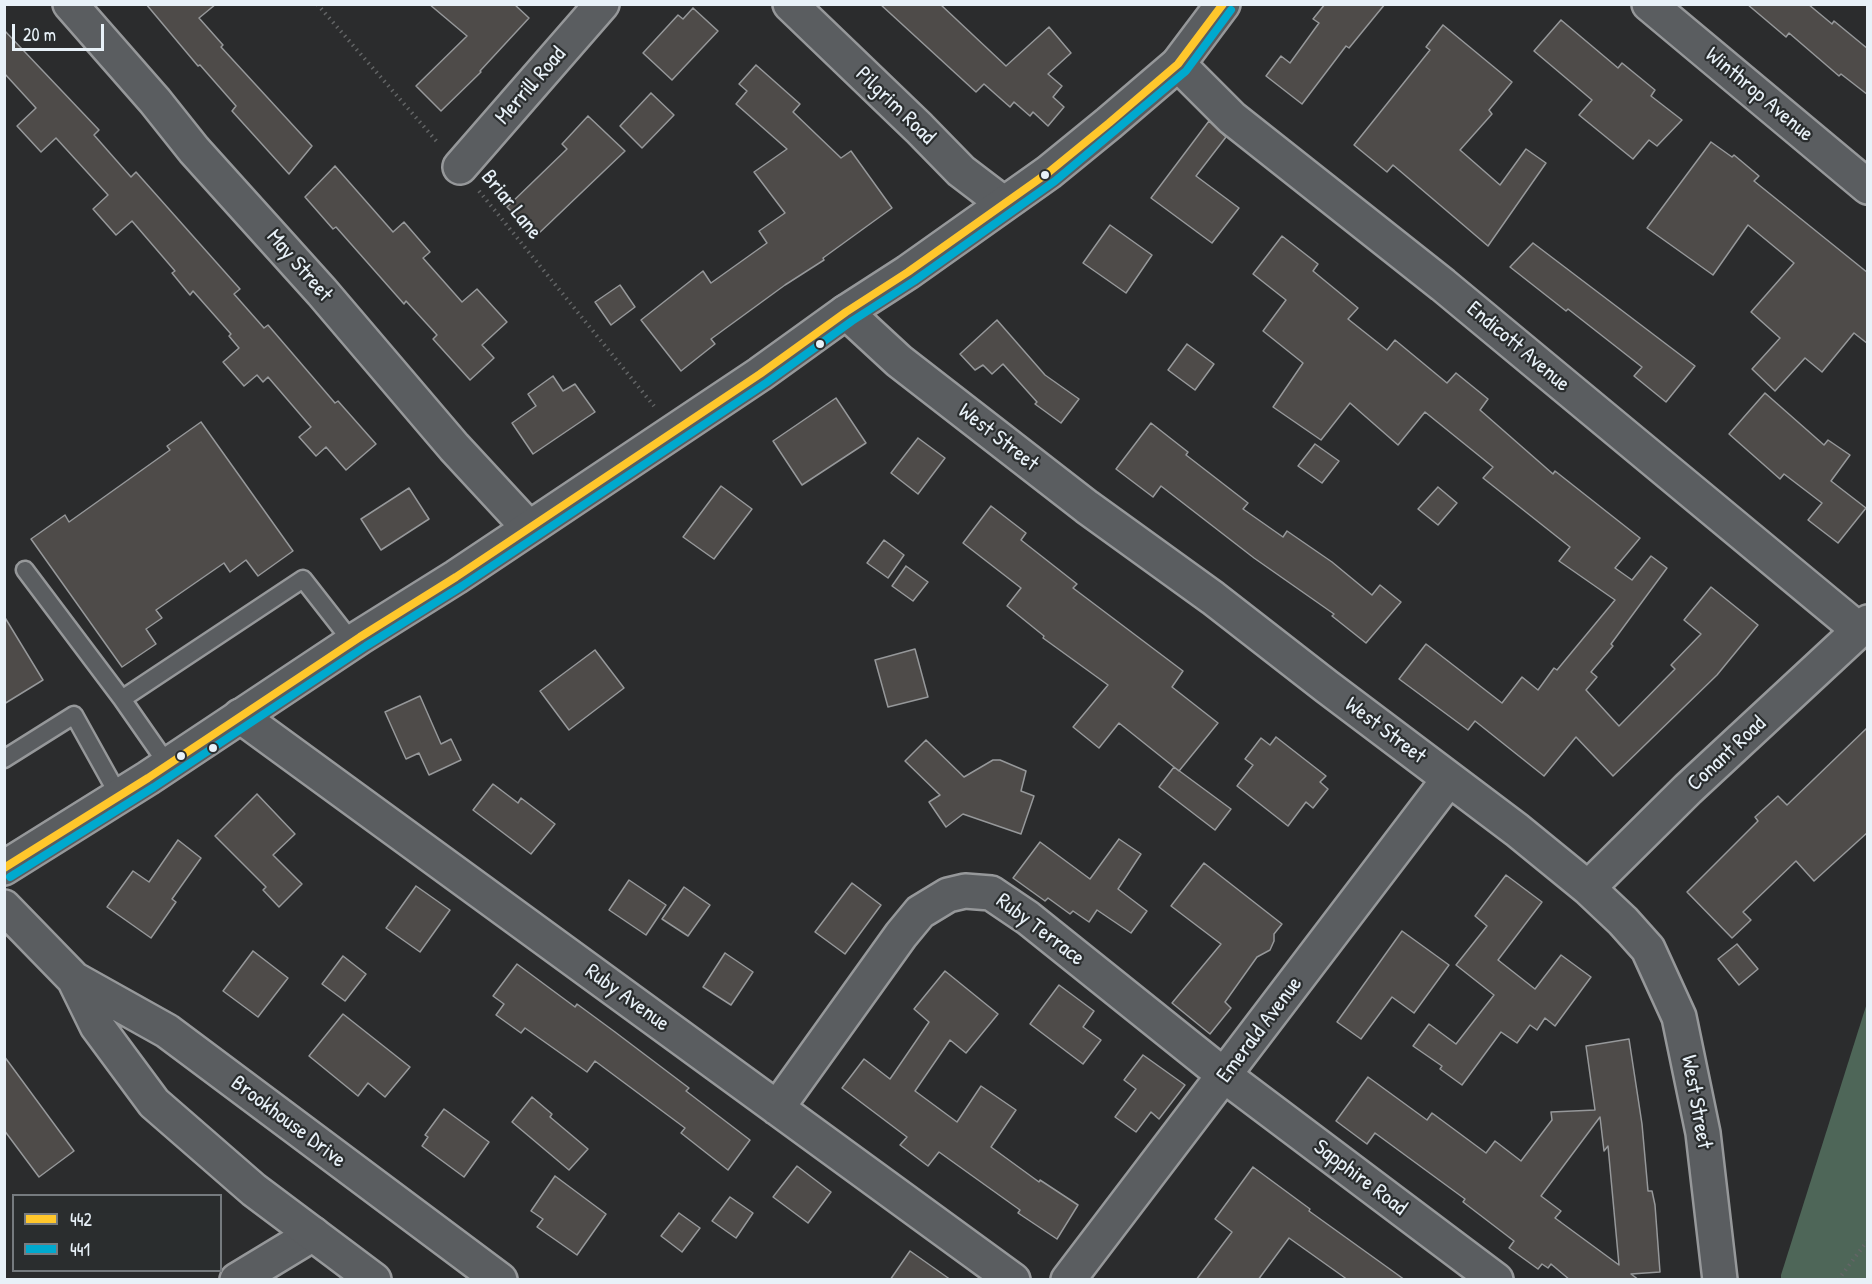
<!DOCTYPE html>
<style>
body{margin:0}
#map{position:relative;width:1872px;height:1284px;overflow:hidden;background:#2b2c2d;font-family:"Patrick Hand",sans-serif}
canvas{display:block}
.frame{position:absolute;inset:0;border:6px solid #e8f1f8;pointer-events:none}
.legend{position:absolute;left:12px;top:1194px;width:210px;height:78px;box-sizing:border-box;background:#2a2d2e;border:2px solid #767b7f;margin:0;padding:8px 10px;list-style:none;font-size:18px;color:#e8f1f8}
.legend li{display:flex;align-items:center;gap:12px;height:30px}
.legend b{width:30px;border:2px solid #767b7f}
.scale{position:absolute;left:12px;top:24px;width:92px;height:27px;box-sizing:border-box;border:3px solid #e8f1f8;border-top:0;padding-left:8px;font-size:18px;line-height:21px;white-space:nowrap;color:#e8f1f8;-webkit-text-stroke:4px #2a2d2e;paint-order:stroke}
</style>
<div id="map">
<canvas width="1872" height="1284"></canvas>
<div class="frame"></div>
<ul class="legend">
<li><b style="height:8px;background:#ffc72c"></b>442</li>
<li><b style="height:8px;background:#00a9ce"></b>441</li>
</ul>
<div class="scale">20 m</div>
</div>
<script>
const g = document.querySelector('canvas').getContext('2d');
g.lineJoin = 'round';
function paint(path, color) { g.fillStyle = color; g.fill(path, 'evenodd'); }
const toPath = rows => new Path2D(rows.map(r => 'M' + r).join(''));
function strokePath(path, color, width, dash) { g.strokeStyle = color; g.lineWidth = width; g.lineCap = dash ? 'butt' : 'round'; g.setLineDash(dash || []); g.stroke(path); }
function write(font, color, halo, rows, align = 'center') {
  g.font = font + ' "Patrick Hand",sans-serif'; g.lineWidth = 4.5; g.setLineDash([]); g.textBaseline = 'middle'; g.strokeStyle = halo; g.fillStyle = color; for (const [text, x, y, turn = 0] of rows) {
    g.save(); g.translate(x, y); g.rotate((+turn || 0) * Math.PI / 180); g.textAlign = isNaN(turn) ? turn : align; if (halo) g.strokeText(text, 0, 0); g.fillText(text, 0, 0); g.restore();
  }
}
paint(toPath([
 [1867,1003,1867,1279,1781,1279,1781,1275]
]), '#4e6658');
const building = toPath([
 [146,4,216,4,199,18,223,45,221,47,312,146,289,174,232,111,236,106,200,65,198,66,146,4],
 [429,4,514,4,529,18,480,71,481,72,441,111,416,86,467,36,429,4],
 [880,4,940,4,1006,66,1049,27,1071,53,1048,74,1062,86,1053,97,1064,107,1048,126,1033,112,1030,116,1014,102,1010,107,984,84,976,92,880,4],
 [1325,4,1385,4,1349,48,1346,46,1302,104,1266,76,1281,56,1290,63,1319,23,1313,19,1325,4],
 [1747,4,1808,4,1832,24,1834,21,1868,49,1868,95,1841,74,1839,76,1789,33,1786,37,1747,4],
 [693,8,718,31,672,80,643,53,678,15,683,19,693,8],
 [1561,20,1618,68,1622,63,1655,90,1651,96,1682,120,1657,146,1649,140,1633,159,1579,115,1592,100,1534,51,1561,20],
 [1443,25,1512,82,1489,110,1492,114,1460,150,1500,185,1526,149,1546,163,1488,246,1393,165,1387,172,1354,145,1430,50,1426,47,1443,25],
 [4,30,99,130,94,135,131,177,136,172,240,289,234,294,264,328,268,325,335,403,338,401,376,444,346,470,326,447,316,456,299,437,311,427,268,377,263,382,257,375,244,386,223,362,239,348,229,336,231,334,193,291,190,295,172,273,175,271,132,221,116,235,93,209,108,195,56,138,41,152,17,126,36,108,4,73,4,30],
 [756,65,800,104,793,112,841,158,851,151,892,208,823,258,824,260,785,285,711,339,715,344,681,371,641,320,703,271,711,283,767,243,759,231,785,213,754,172,787,149,736,104,747,91,739,84,756,65],
 [651,93,674,115,642,148,620,126,651,93],
 [588,116,625,151,536,236,507,207,567,149,562,144,588,116],
 [1209,121,1226,137,1196,176,1239,208,1212,243,1151,198,1209,121],
 [1711,142,1732,157,1734,155,1759,176,1754,181,1868,273,1868,344,1854,333,1822,372,1805,358,1775,391,1752,369,1780,338,1751,312,1794,263,1748,225,1713,275,1647,228,1711,142],
 [335,166,393,232,404,222,430,252,423,258,462,302,477,289,507,322,482,345,494,358,470,380,433,339,437,335,406,301,404,304,336,227,333,229,305,197,335,166],
 [1110,225,1152,255,1126,293,1083,263,1110,225],
 [1282,236,1318,264,1313,271,1358,308,1348,319,1387,350,1395,340,1447,383,1456,373,1488,399,1480,410,1553,474,1555,471,1640,538,1615,568,1632,580,1651,556,1667,568,1611,644,1613,646,1591,672,1597,677,1586,690,1619,726,1675,669,1671,665,1701,634,1684,620,1711,587,1758,625,1717,675,1613,776,1576,737,1544,776,1475,721,1468,730,1399,679,1426,644,1502,703,1522,677,1538,690,1554,668,1557,670,1615,600,1559,561,1570,547,1483,478,1493,467,1425,412,1398,445,1350,403,1321,440,1273,407,1303,363,1263,331,1286,300,1253,274,1282,236],
 [1533,243,1695,366,1666,402,1634,376,1642,367,1568,309,1566,311,1510,267,1533,243],
 [620,285,635,307,611,325,595,302,620,285],
 [997,320,1045,375,1079,399,1061,423,1035,404,1037,402,1003,364,992,374,983,365,975,370,960,354,997,320],
 [1187,344,1214,364,1195,390,1168,370,1187,344],
 [553,376,563,391,575,384,595,412,533,454,512,423,536,406,528,394,553,376],
 [1765,393,1824,445,1828,440,1850,455,1831,481,1866,508,1838,543,1808,520,1822,503,1784,474,1780,479,1729,434,1765,393],
 [836,398,866,443,802,485,773,441,836,398],
 [201,422,293,551,258,576,246,560,230,572,224,563,156,610,162,618,146,629,156,644,122,667,31,539,65,515,69,522,170,450,167,446,201,422],
 [1151,423,1188,452,1186,455,1248,503,1243,509,1283,537,1287,531,1332,562,1372,595,1380,585,1401,602,1366,643,1332,616,1334,614,1254,558,1161,486,1153,497,1116,469,1151,423],
 [918,438,945,458,918,494,891,473,918,438],
 [1315,444,1339,461,1322,483,1298,466,1315,444],
 [721,486,752,509,714,559,683,537,721,486],
 [1438,487,1457,503,1438,525,1418,509,1438,487],
 [409,488,429,519,381,550,361,519,409,488],
 [991,506,1026,533,1021,540,1077,584,1073,588,1183,671,1172,687,1218,723,1179,771,1119,723,1099,748,1073,727,1108,685,1043,638,1044,636,1007,606,1021,588,963,543,991,506],
 [884,540,904,555,888,578,867,563,884,540],
 [906,566,928,582,913,601,892,586,906,566],
 [4,616,43,680,4,704,4,616],
 [915,649,928,697,888,707,875,660,915,649],
 [595,650,624,688,569,730,540,691,595,650],
 [420,696,441,744,451,739,461,760,429,775,419,753,406,759,385,712,420,696],
 [1868,727,1868,832,1814,881,1796,861,1743,912,1751,920,1732,938,1687,892,1758,821,1755,817,1778,796,1787,805,1868,727],
 [1276,737,1326,776,1320,782,1328,789,1313,808,1306,802,1288,826,1237,786,1253,765,1245,759,1261,738,1270,745,1276,737],
 [926,740,964,777,993,760,1000,760,1026,771,1021,791,1034,796,1021,834,963,814,946,827,929,802,940,795,905,761,926,740],
 [1174,767,1231,809,1215,830,1159,787,1174,767],
 [493,784,518,803,521,798,555,824,531,854,473,810,493,784],
 [257,794,295,834,273,855,302,884,279,907,263,890,266,887,215,836,257,794],
 [1119,839,1141,854,1118,889,1147,911,1131,933,1097,910,1089,922,1073,911,1070,914,1048,898,1045,901,1013,878,1040,842,1090,879,1119,839],
 [178,840,201,858,172,899,176,902,151,938,107,907,133,871,149,882,178,840],
 [1204,863,1282,924,1274,934,1274,941,1270,950,1257,957,1225,1002,1231,1008,1210,1034,1172,1003,1221,944,1171,906,1204,863],
 [1506,875,1542,902,1498,960,1535,989,1561,955,1591,977,1555,1026,1545,1018,1537,1030,1530,1025,1517,1043,1501,1032,1462,1085,1440,1069,1442,1066,1413,1046,1429,1024,1456,1044,1494,995,1456,965,1487,926,1475,916,1506,875],
 [629,880,666,905,646,935,609,910,629,880],
 [852,883,881,905,845,954,815,932,852,883],
 [416,886,450,910,420,952,386,928,416,886],
 [684,887,710,905,688,936,662,919,684,887],
 [1402,931,1449,965,1414,1013,1392,997,1361,1039,1337,1022,1402,931],
 [1737,944,1758,969,1739,985,1718,959,1737,944],
 [253,951,288,978,258,1017,223,991,253,951],
 [725,953,753,972,731,1005,703,987,725,953],
 [343,956,366,974,345,1001,322,984,343,956],
 [517,964,575,1007,577,1004,615,1032,689,1088,686,1091,750,1140,728,1170,681,1133,685,1128,595,1061,587,1072,525,1028,521,1033,496,1015,504,1004,493,996,517,964],
 [945,971,998,1014,966,1053,950,1040,915,1091,957,1122,981,1086,1016,1110,991,1147,1039,1182,1040,1180,1078,1205,1057,1239,1018,1213,1020,1210,939,1152,928,1166,900,1145,907,1137,842,1088,864,1059,890,1079,929,1022,914,1009,945,971],
 [1059,985,1094,1011,1083,1027,1101,1040,1083,1064,1030,1024,1059,985],
 [343,1014,410,1067,385,1097,368,1083,358,1096,309,1056,343,1014],
 [1629,1039,1642,1124,1648,1191,1652,1191,1655,1205,1660,1272,1631,1274,1639,1280,1570,1280,1551,1264,1548,1268,1542,1264,1538,1269,1509,1248,1514,1241,1463,1202,1465,1199,1375,1133,1367,1144,1336,1121,1368,1077,1427,1120,1432,1113,1486,1153,1495,1141,1521,1161,1552,1120,1551,1112,1595,1110,1586,1046,1629,1039],
 [1600,1117,1604,1151,1608,1146,1619,1265,1555,1218,1561,1211,1541,1196,1600,1117],
 [1143,1055,1185,1085,1159,1119,1151,1112,1136,1132,1115,1117,1136,1089,1124,1080,1143,1055],
 [4,1056,74,1151,39,1177,4,1130,4,1056],
 [532,1097,552,1114,550,1117,588,1149,569,1170,512,1122,532,1097],
 [444,1109,489,1142,464,1177,422,1146,428,1137,425,1135,444,1109],
 [797,1166,831,1192,808,1223,773,1197,797,1166],
 [1253,1167,1310,1209,1309,1211,1405,1280,1348,1280,1289,1238,1258,1280,1196,1280,1232,1232,1215,1219,1253,1167],
 [555,1176,606,1214,577,1255,537,1227,543,1219,531,1211,555,1176],
 [730,1197,753,1213,736,1238,712,1221,730,1197],
 [679,1213,700,1228,682,1252,661,1236,679,1213],
 [910,1251,951,1280,890,1280,910,1251]
]);
paint(building, '#4e4b49');
strokePath(building, '#96989a', 1.5);
const service = toPath([
 [25,570,122,699],
 [4,759,74,715,119,796],
 [168,765,122,699,303,579,353,643]
]);
const minor = toPath([
 [70,4,155,101,194,150,322,292,454,447,528,527],
 [790,4,919,128,961,171,1003,203],
 [1649,4,1868,187],
 [1178,64,1232,118,1443,285,1859,630],
 [460,167,602,4],
 [846,312,899,361,1087,507,1213,598,1326,686,1517,830,1588,888,1623,921,1648,949,1679,1017,1703,1133,1720,1280],
 [240,716,1013,1280],
 [1588,888,1688,789,1868,622],
 [777,1108,901,935,920,912,948,895,965,891,991,893,1028,918,1225,1076,1496,1280],
 [237,1280,313,1234],
 [1068,1280,1449,779]
]);
const secondary = toPath([
 [4,868,148,778,360,637,456,577,760,374,846,312,908,272,1049,172,1109,123,1178,64,1223,4],
 [4,907,74,979,167,1031,500,1280],
 [74,979,97,1026,154,1103,254,1190,374,1280]
]);
strokePath(service, '#96989a', 21);
strokePath(minor, '#96989a', 38);
strokePath(secondary, '#96989a', 38);
strokePath(toPath([
 [317,4,439,144],
 [479,191,654,406],
 [1838,1280,1868,1240]
]), '#636566', 4, [1.5, 4.5]);
strokePath(service, '#5a5d60', 16);
strokePath(minor, '#5a5d60', 33);
strokePath(secondary, '#5a5d60', 33);
strokePath(toPath([
 [4,868,148,778,360,637,456,577,760,374,846,312,908,272,1049,172,1109,123,1178,64,1223,4]
]), '#ffc72c', 8);
strokePath(toPath([
 [10,877,154,787,366,646,462,586,766,383,852,321,914,281,1055,181,1186,71,1231,10]
]), '#00a9ce', 8);
for (const [x, y, r, color] of [
 [1045,175,5,"#e8f1f8"],
 [820,344,5,"#e8f1f8"],
 [213,748,5,"#e8f1f8"],
 [181,756,5,"#e8f1f8"]
]) { const dot = new Path2D(); dot.arc(x, y, r, 0, 2 * Math.PI); g.fillStyle = color; g.fill(dot); strokePath(dot, '#2a2d2e', 2); }
write('22px', '#e8f1f8', '#2a2d2e', [
 ["Merrill Road",531,86,-49],
 ["Winthrop Avenue",1759,95,40],
 ["Pilgrim Road",895,106,44],
 ["Briar Lane",511,205,51],
 ["May Street",299,266,49],
 ["Endicott Avenue",1518,347,40],
 ["West Street",998,438,38],
 ["West Street",1385,731,37],
 ["Conant Road",1727,754,-43],
 ["Ruby Terrace",1040,930,37],
 ["Ruby Avenue",627,998,36],
 ["Emerald Avenue",1260,1030,-53],
 ["West Street",1696,1102,80],
 ["Brookhouse Drive",288,1122,37],
 ["Sapphire Road",1360,1178,37]
]);
</script>
